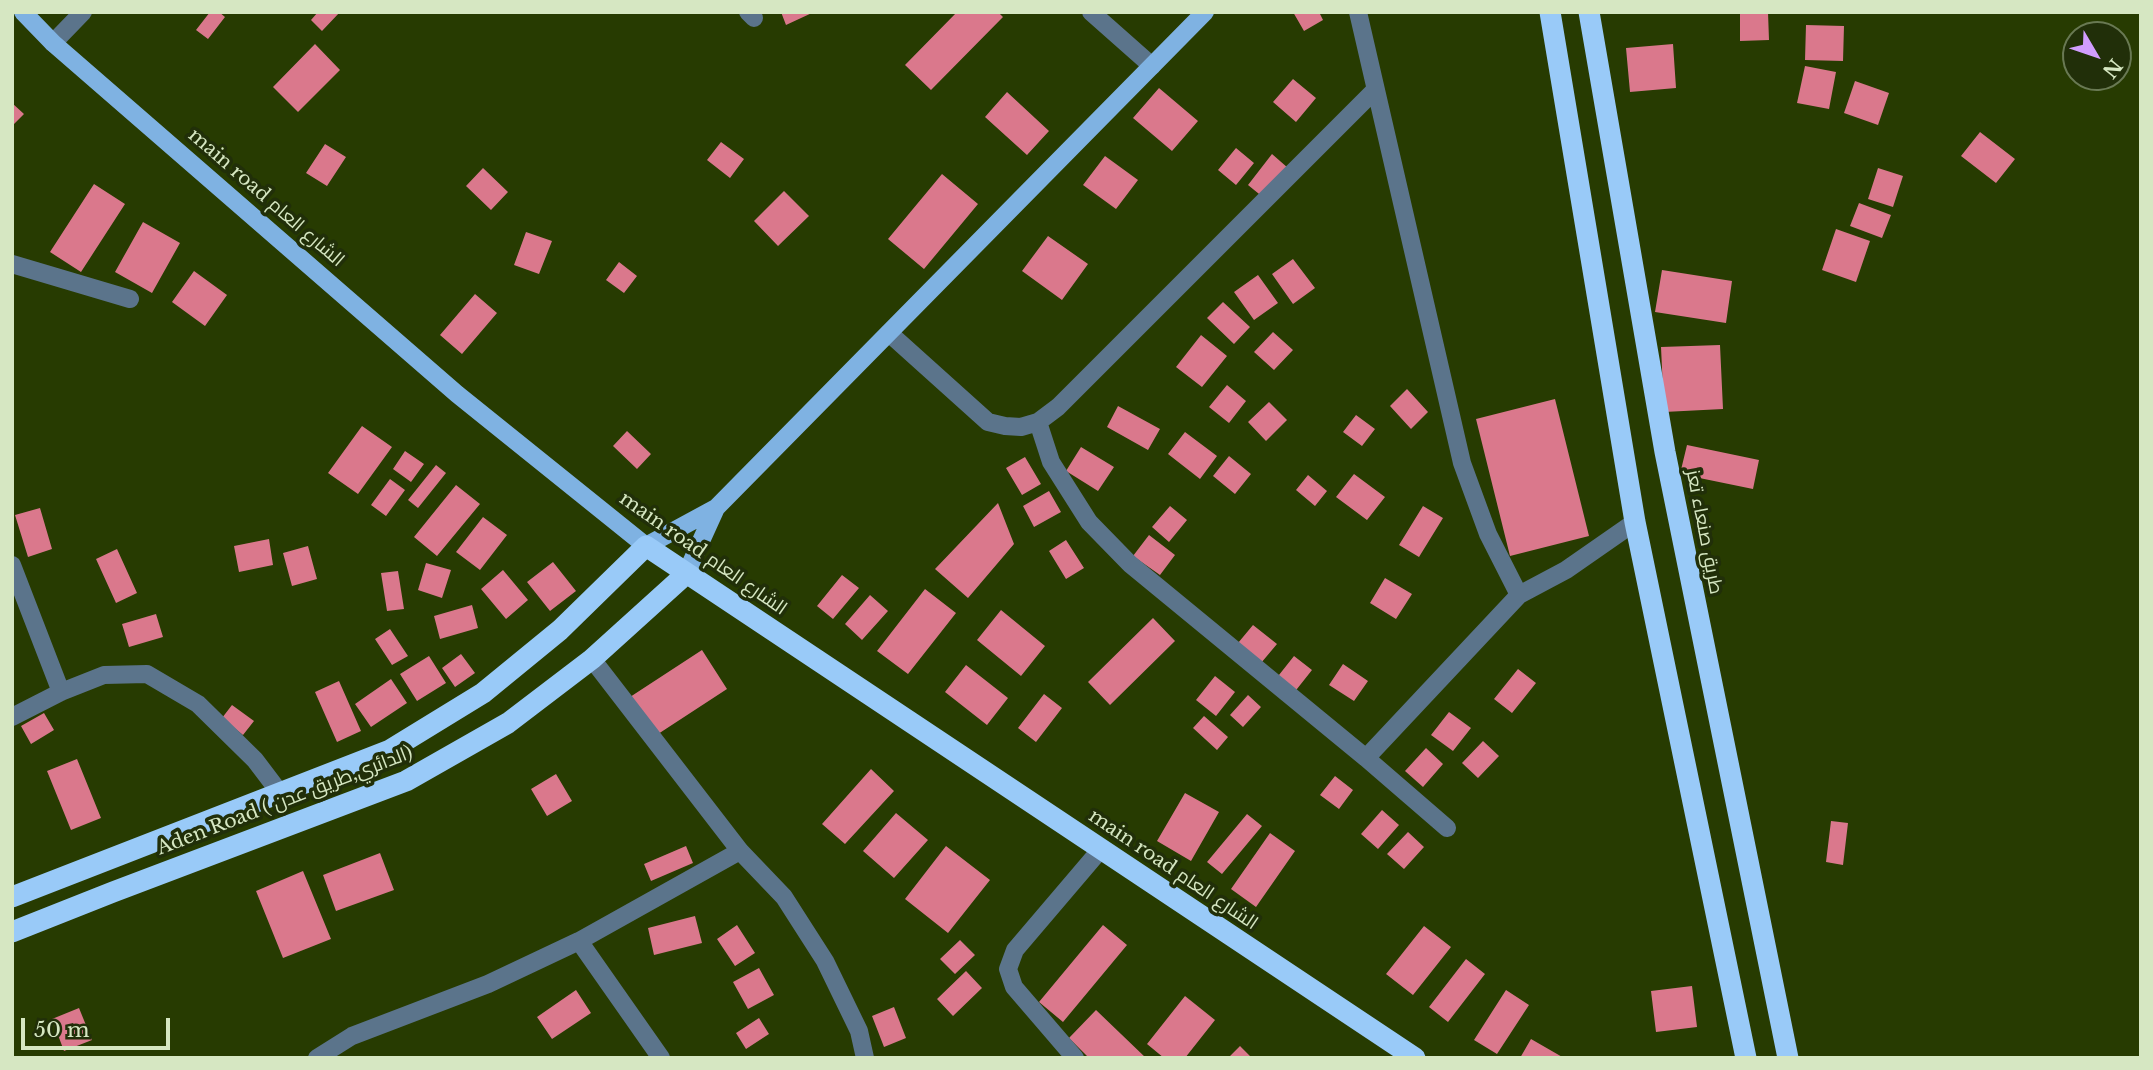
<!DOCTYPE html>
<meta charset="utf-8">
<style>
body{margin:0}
#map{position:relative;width:2153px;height:1070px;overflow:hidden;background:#273b01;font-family:"Libre Baskerville",serif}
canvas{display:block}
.frame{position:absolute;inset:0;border:14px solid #d6e7c2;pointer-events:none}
.north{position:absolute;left:2062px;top:21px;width:70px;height:70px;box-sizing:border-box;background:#212f09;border:2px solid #697953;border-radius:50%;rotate:129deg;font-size:19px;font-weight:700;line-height:28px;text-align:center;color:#d6e7c2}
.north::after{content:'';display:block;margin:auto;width:24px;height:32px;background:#d19dfe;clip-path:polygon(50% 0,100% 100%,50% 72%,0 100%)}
.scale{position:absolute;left:21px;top:1018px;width:149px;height:32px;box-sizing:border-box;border:4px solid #d6e7c2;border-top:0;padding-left:9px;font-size:21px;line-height:24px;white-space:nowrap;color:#d6e7c2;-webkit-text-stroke:5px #212f09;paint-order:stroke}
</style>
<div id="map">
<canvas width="2153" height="1070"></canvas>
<div class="frame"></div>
<div class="north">N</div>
<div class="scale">50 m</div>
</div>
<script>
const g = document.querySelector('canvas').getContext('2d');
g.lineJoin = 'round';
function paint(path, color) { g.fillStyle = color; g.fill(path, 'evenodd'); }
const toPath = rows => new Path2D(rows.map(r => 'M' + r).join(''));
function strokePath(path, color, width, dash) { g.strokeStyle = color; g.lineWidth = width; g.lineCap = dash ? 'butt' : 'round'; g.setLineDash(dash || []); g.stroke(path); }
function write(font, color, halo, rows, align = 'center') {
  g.font = font + ' "Libre Baskerville",Cairo,serif'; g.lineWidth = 7; g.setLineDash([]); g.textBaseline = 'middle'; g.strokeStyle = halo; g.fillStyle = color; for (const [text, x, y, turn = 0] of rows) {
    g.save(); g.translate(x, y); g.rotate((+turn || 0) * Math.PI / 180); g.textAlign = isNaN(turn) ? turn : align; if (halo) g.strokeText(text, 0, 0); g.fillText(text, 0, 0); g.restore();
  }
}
paint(toPath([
 [210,12,219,12,225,17,208,39,196,30],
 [318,12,340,12,322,31,311,20],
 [781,12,814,12,786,25],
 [957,12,998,12,1003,17,931,90,905,65],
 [1293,12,1319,12,1323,20,1304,31],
 [1740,12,1768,12,1769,40,1740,41],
 [1806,25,1844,26,1843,61,1805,60],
 [315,44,340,70,298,112,273,87],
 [1673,44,1676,88,1630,92,1626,48],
 [1805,66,1836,72,1829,109,1797,103],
 [1293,79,1316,98,1296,122,1273,102],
 [1855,81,1889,93,1878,125,1844,113],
 [1159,88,1198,121,1172,151,1133,118],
 [1007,92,1049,131,1027,155,985,117],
 [12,103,24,114,12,126],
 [1980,132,2015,159,1996,183,1961,156],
 [721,142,744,159,730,178,707,160],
 [325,144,346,157,327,186,306,173],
 [1236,148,1254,163,1236,185,1218,170],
 [1272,154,1288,168,1264,198,1248,185],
 [1105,156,1138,180,1116,209,1083,185],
 [483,168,508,192,491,210,466,186],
 [1878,168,1903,176,1893,207,1868,199],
 [942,174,978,204,924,269,888,239],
 [94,184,125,204,81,272,50,252],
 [784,191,809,216,778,246,754,221],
 [1859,203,1891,215,1882,238,1850,226],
 [143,222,180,243,152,293,115,272],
 [1836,229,1870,241,1856,282,1822,270],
 [526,232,552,241,539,274,514,265],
 [1048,236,1088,264,1062,300,1022,271],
 [1293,259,1315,288,1293,304,1272,274],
 [619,262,637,276,624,293,606,280],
 [1662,270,1732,281,1726,323,1655,312],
 [194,271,227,295,205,326,172,302],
 [1258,275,1278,303,1254,320,1234,292],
 [475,294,497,313,462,354,440,335],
 [1223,302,1250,327,1234,344,1207,318],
 [1273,332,1293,350,1274,370,1254,352],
 [1201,335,1227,356,1202,387,1176,367],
 [1720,345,1723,409,1664,412,1661,347],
 [1227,385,1246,401,1229,423,1209,407],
 [1407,389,1428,412,1411,429,1390,406],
 [1555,399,1589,536,1510,556,1476,419],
 [1269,402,1287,420,1266,441,1248,422],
 [1118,406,1160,429,1148,450,1107,427],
 [1356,415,1375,429,1362,446,1343,432],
 [362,426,392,447,358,494,328,473],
 [627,431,651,454,637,469,613,446],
 [1185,432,1217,456,1200,479,1168,454],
 [1687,445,1759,460,1753,489,1680,474],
 [1081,447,1114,467,1098,491,1066,471],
 [405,451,424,464,411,482,393,469],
 [1229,456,1251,474,1235,494,1213,476],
 [1025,457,1041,484,1022,495,1006,468],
 [436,465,446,473,418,508,408,500],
 [1354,474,1385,497,1367,520,1336,497],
 [1308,475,1327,491,1315,506,1296,490],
 [390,479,405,490,386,516,371,505],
 [456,485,480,504,437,556,414,537],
 [1049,491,1061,512,1034,527,1023,506],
 [998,503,1014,544,968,598,935,569],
 [1170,506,1187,520,1169,542,1152,527],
 [1423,506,1443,518,1419,557,1399,545],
 [40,508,52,549,28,557,15,515],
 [483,517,507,535,480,570,456,552],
 [1149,535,1175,555,1160,575,1133,556],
 [269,539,273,565,239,572,234,546],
 [1066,540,1084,568,1066,579,1049,551],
 [308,546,317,579,292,586,283,553],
 [117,549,137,593,116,603,96,559],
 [553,562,576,591,550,611,527,582],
 [426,563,451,570,442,598,418,590],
 [503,570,528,600,506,619,481,589],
 [398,571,404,609,387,611,381,573],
 [842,575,859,588,833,619,817,606],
 [1385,578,1412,594,1396,619,1370,603],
 [925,589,956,613,908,674,877,651],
 [870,595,888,611,862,640,845,624],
 [472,605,478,628,440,639,434,616],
 [1001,610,1045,646,1021,676,977,640],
 [156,614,163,637,129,647,122,624],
 [1153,618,1175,641,1110,705,1088,682],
 [1253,625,1277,644,1256,669,1233,649],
 [390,629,408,656,392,665,375,639],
 [702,650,727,689,655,736,630,697],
 [461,654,475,673,455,687,442,668],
 [429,656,446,683,417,701,400,674],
 [1294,656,1312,670,1293,694,1275,680],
 [1343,664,1368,681,1354,701,1329,685],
 [966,665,1008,698,987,725,945,692],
 [1518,669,1536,683,1512,713,1494,699],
 [1215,676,1235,692,1216,716,1196,700],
 [391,679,407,703,371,727,355,704],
 [339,681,361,731,337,742,315,692],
 [1044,694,1062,708,1036,742,1018,728],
 [1248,695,1261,707,1243,727,1230,715],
 [232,705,254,721,243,735,222,718],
 [1449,712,1471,728,1453,751,1431,735],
 [44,713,54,730,31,744,21,726],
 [1204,716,1228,737,1217,750,1193,728],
 [1483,741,1499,756,1478,778,1462,763],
 [1426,748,1443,764,1423,787,1405,771],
 [77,759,101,818,71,830,47,771],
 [871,769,894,791,845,844,822,824],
 [556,774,572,801,547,816,531,789],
 [1335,776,1353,790,1339,809,1320,795],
 [1185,793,1219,812,1191,861,1157,841],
 [1382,810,1399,825,1378,849,1361,834],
 [896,813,928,840,894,878,863,851],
 [1247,814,1262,826,1222,874,1207,862],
 [1831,821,1848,823,1843,865,1826,862],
 [1408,832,1424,847,1404,869,1387,854],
 [1270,833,1295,851,1256,907,1231,889],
 [686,846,693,863,651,881,644,864],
 [946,846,990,880,948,933,905,899],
 [380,853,394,890,336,911,323,875],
 [303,871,331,939,283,958,256,891],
 [695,916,702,943,654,955,648,928],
 [737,925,755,953,735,966,717,939],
 [1103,925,1127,945,1063,1022,1039,1002],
 [1424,926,1451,947,1413,995,1386,974],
 [960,940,975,955,955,974,940,959],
 [1466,959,1485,974,1448,1022,1429,1007],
 [759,968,774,995,748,1009,733,982],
 [966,971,982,988,953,1016,937,999],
 [1692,986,1697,1027,1656,1032,1651,991],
 [576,990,591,1013,552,1039,537,1017],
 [1506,990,1529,1005,1497,1054,1474,1040],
 [1185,996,1215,1020,1185,1058,1164,1058,1147,1044],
 [894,1007,906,1038,884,1047,872,1016],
 [79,1008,92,1040,64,1051,52,1019],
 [1096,1010,1146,1058,1089,1058,1069,1038],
 [759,1018,769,1034,746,1049,736,1033],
 [1531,1039,1564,1058,1520,1058],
 [1240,1046,1252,1058,1228,1058]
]), '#da788c');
strokePath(toPath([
 [748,12,754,18],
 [1091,12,1152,66],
 [1358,12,1462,463,1488,534,1519,595],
 [53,43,83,12],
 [12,264,130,299],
 [889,333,988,422,1005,426,1021,427,1038,422,1058,407,1375,90],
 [1038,422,1051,462,1089,522,1130,564,1366,758,1447,828],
 [12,565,61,692],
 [592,659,740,851,784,897,825,961,859,1031,865,1058],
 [12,717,61,692,104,675,147,674,198,704,255,760,280,793],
 [1366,758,1519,595,1566,570,1635,522],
 [579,941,661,1058],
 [317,1058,352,1036,488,984,579,941,740,851],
 [1075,1058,1014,987,1008,969,1015,950,1101,849]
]), '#5b748b', 18);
strokePath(toPath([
 [23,12,53,43,457,394,646,546,716,508,686,574],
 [716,508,1205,12]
]), '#7fb2e2', 18);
strokePath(toPath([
 [1550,12,1635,522,1746,1058],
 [1589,12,1665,452,1788,1058],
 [12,897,390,750,483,693,560,630,646,546,1415,1058],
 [12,932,113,892,406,781,508,723,592,659,686,574]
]), '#99caf8', 21);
write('19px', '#d6e7c2', '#212f09', [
 ["main road الشارع العام",266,198,41],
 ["طريق صنعاء تعز",1704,532,79],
 ["main road الشارع العام",703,554,35],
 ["Aden Road ( الدائري,طريق عدن)",285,801,-21],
 ["main road الشارع العام",1173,870,34]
]);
</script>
